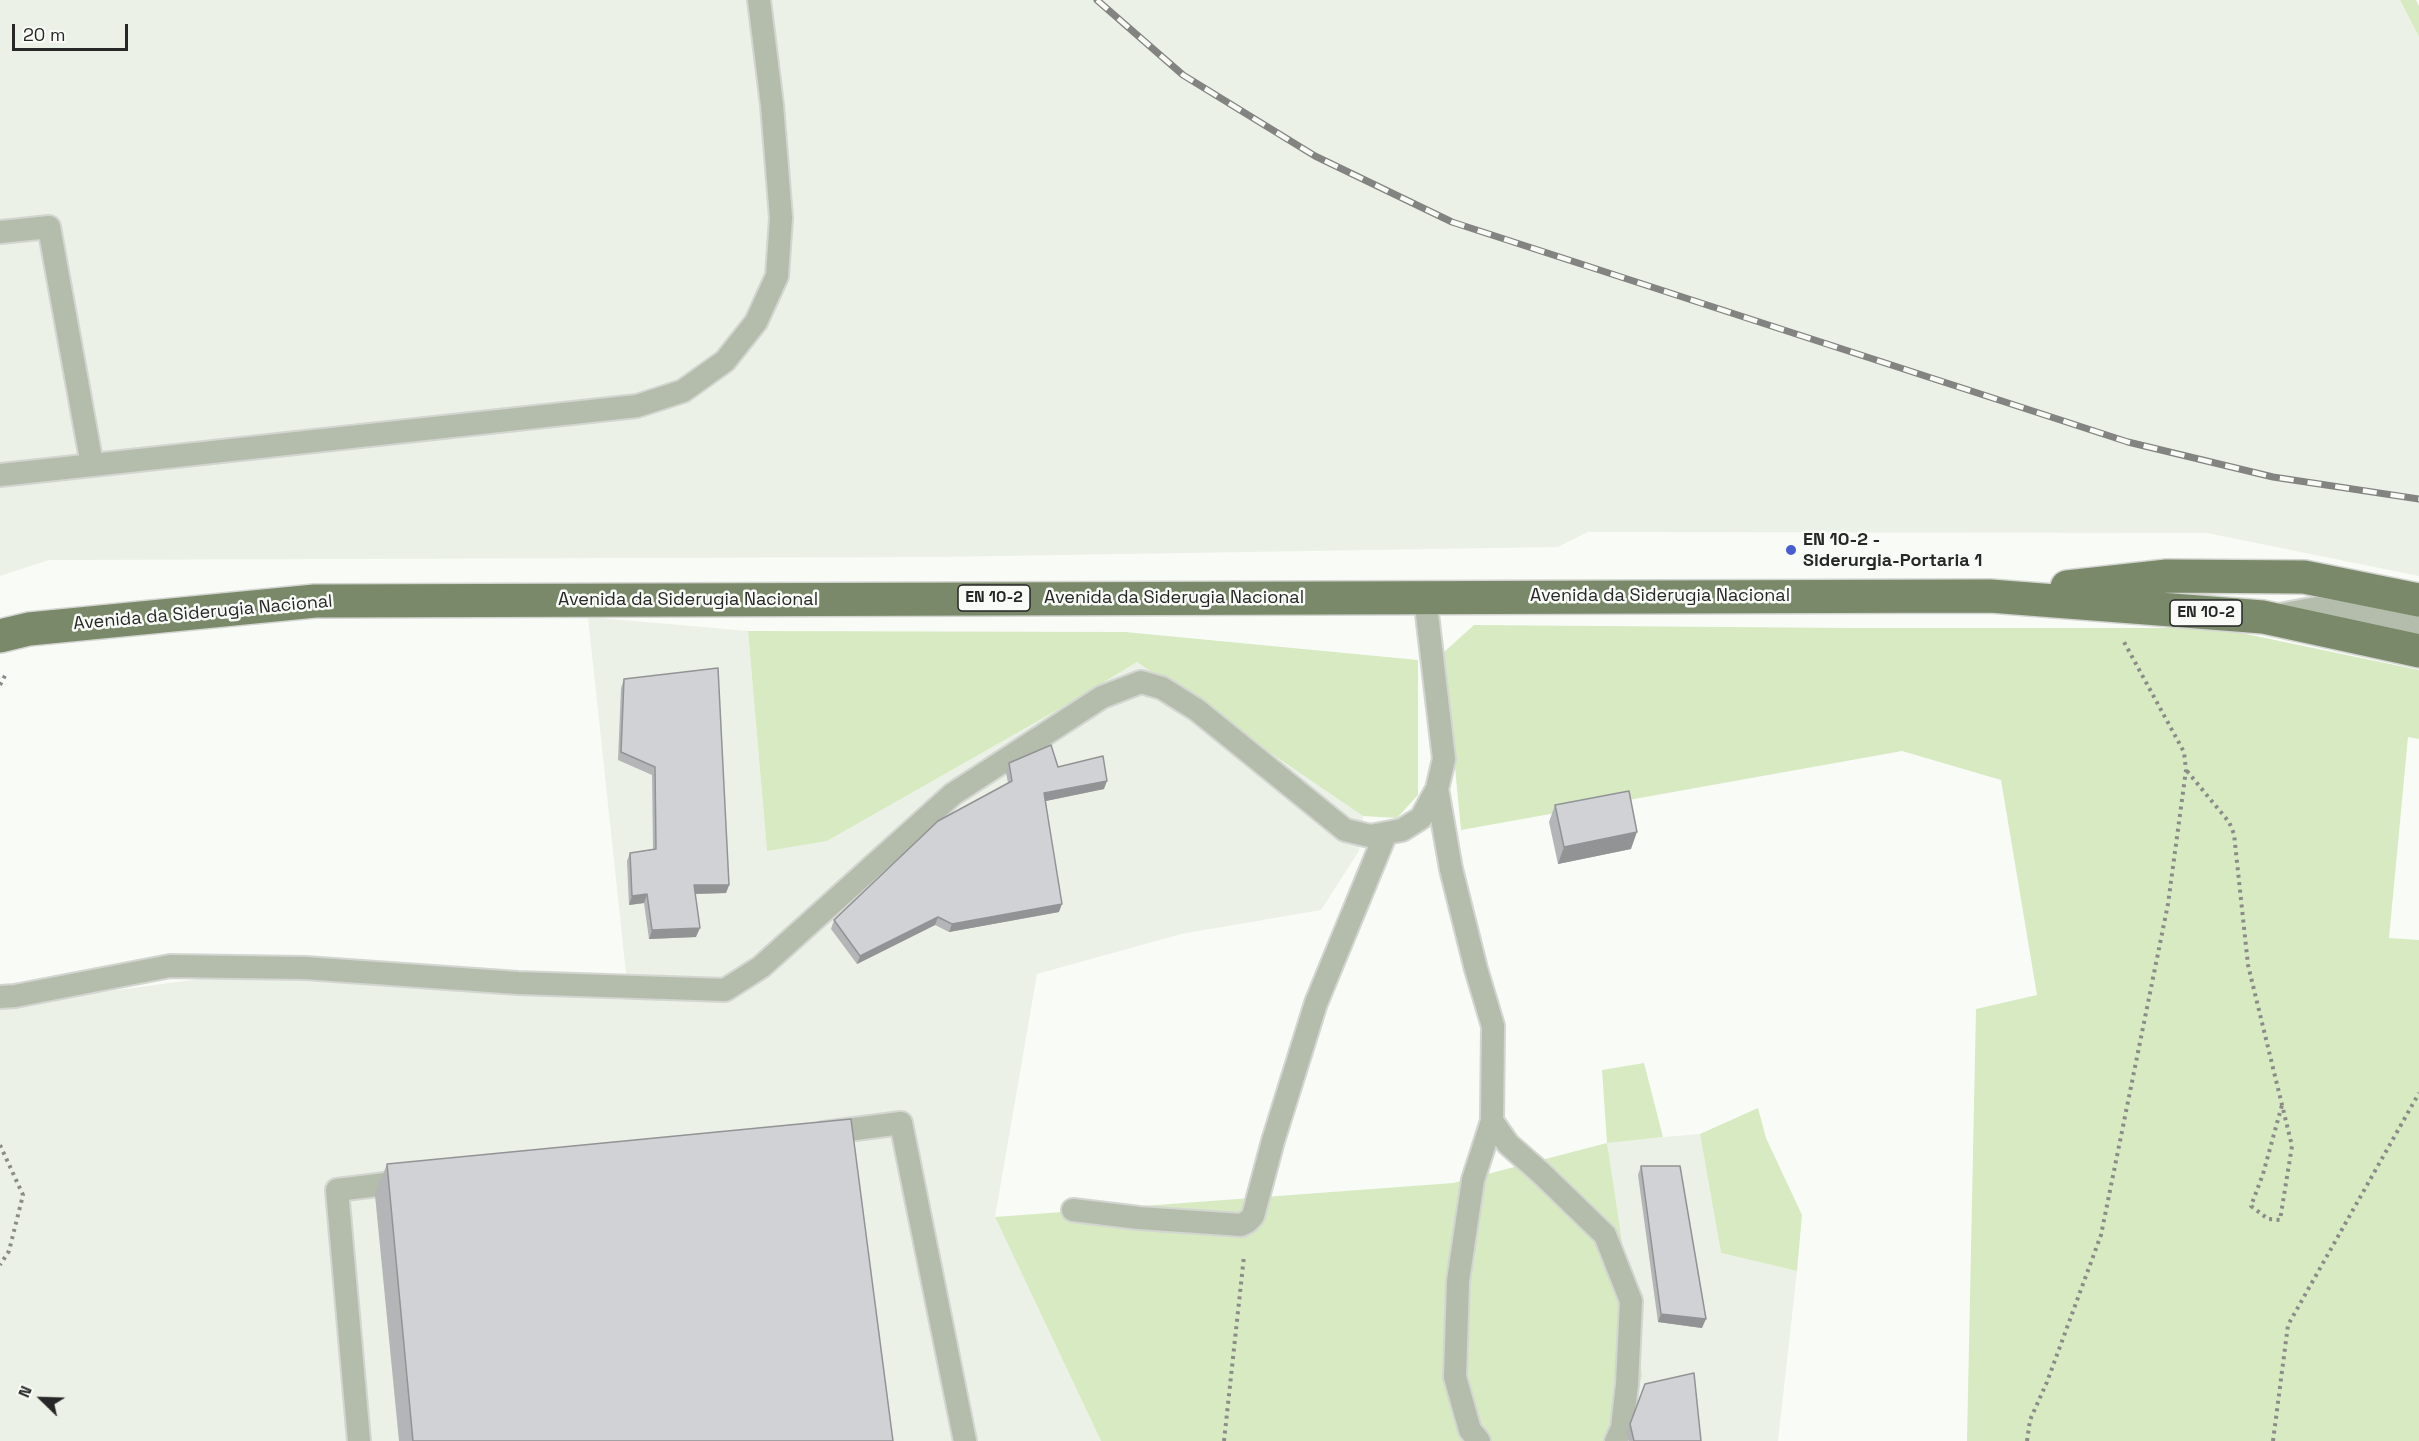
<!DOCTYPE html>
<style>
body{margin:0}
#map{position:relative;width:2419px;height:1441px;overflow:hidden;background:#f9fbf7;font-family:"Space Grotesk",sans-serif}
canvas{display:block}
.north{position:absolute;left:12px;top:1369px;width:60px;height:60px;-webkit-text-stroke:4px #f9fbf7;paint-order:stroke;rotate:293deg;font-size:16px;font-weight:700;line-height:24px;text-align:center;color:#262726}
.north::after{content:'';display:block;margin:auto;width:21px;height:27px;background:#262726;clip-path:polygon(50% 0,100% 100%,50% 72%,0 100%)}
.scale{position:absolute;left:12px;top:24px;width:116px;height:27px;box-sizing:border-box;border:3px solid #262726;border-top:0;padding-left:8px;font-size:18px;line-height:21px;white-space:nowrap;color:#262726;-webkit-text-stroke:4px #f9fbf7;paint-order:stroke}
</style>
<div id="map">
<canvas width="2419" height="1441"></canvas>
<div class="north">N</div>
<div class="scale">20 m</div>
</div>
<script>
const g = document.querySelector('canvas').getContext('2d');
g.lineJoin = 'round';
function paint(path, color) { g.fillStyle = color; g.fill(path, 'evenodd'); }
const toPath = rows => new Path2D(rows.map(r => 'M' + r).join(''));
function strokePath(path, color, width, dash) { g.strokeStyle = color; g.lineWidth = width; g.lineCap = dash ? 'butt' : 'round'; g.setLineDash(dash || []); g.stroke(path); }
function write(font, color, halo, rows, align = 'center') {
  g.font = font + ' "Space Grotesk",sans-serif'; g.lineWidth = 5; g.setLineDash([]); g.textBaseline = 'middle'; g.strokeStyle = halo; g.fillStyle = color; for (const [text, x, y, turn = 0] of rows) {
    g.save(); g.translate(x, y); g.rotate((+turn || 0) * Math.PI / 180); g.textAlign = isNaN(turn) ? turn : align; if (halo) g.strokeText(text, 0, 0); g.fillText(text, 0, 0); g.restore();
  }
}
paint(toPath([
 [0,0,2400,0,2419,37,2419,576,2207,533,1588,532,1558,547,937,557,49,560,0,576],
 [588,617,748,631,767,850,827,841,1075,700,1137,662,1363,816,1359,851,1321,910,1181,934,1037,974,995,1217,1101,1441,0,1441,0,1006,221,976,625,1000,626,973],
 [1700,1134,1721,1253,1797,1271,1778,1441,1625,1441,1607,1142]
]), '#ebf1e6');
paint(toPath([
 [2400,0,2416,0,2419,6,2419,37],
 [1474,625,1849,628,2217,628,2419,670,2419,739,2408,737,2389,938,2419,940,2419,1441,1967,1441,1976,1009,2037,995,2001,780,1902,751,1461,830,1444,652],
 [748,631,1125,632,1418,660,1418,795,1397,818,1363,816,1137,662,1075,700,827,841,767,851],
 [1644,1063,1663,1137,1607,1143,1642,1375,1625,1441,1101,1441,995,1217,1453,1183,1607,1143,1602,1070],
 [1758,1108,1766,1138,1802,1215,1797,1271,1721,1253,1700,1134]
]), '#d7eac2');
const service = toPath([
 [0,232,49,227,92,465],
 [0,475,637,406,683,391,725,361,756,322,777,276,781,218,772,105,759,0],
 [2279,615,2317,608,2396,621,2419,626],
 [1437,789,1451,869,1476,969,1493,1026,1492,1121,1473,1180,1458,1281,1455,1377,1470,1430,1479,1441],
 [0,997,15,996,170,966,305,968,518,983,725,990,761,967,953,794,1102,697,1141,682,1162,688,1197,710,1345,830,1370,836,1402,830,1421,818,1437,789,1444,759,1425,597],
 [1492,1121,1508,1144,1541,1173,1605,1235,1631,1301,1627,1384,1622,1428,1616,1441],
 [824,1133,901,1123,965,1441],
 [1073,1210,1139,1218,1241,1225,1247,1222,1253,1216,1273,1141,1316,1003,1386,833],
 [359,1441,337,1190,410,1181]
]);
const primary = toPath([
 [2067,587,2167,576,2304,577,2419,600],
 [0,636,29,629,315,601,1990,596,2263,617,2419,651]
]);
strokePath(service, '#d3d5d1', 26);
strokePath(primary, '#d3d5d1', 36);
strokePath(toPath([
 [0,685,7,672],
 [2187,771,2229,822,2234,834,2248,965,2292,1146,2280,1220,2268,1219,2251,1206,2263,1174,2282,1105],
 [0,1145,23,1195,9,1251,0,1265],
 [1224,1441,1244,1256],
 [2027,1441,2030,1420,2047,1382,2101,1235,2168,904,2186,770,2184,752,2124,642],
 [2273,1441,2288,1325,2419,1093]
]), '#8b8c8a', 4, [3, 4.5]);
strokePath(service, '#b4bdab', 22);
strokePath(primary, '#7a8969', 33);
const rail = toPath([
 [1097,0,1183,75,1315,156,1452,222,2128,442,2273,477,2419,499]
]);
strokePath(rail, '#838482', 7);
strokePath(rail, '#f9fbf7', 4.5, [14]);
paint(toPath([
 [624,679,729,885,726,893,695,894,696,937,649,939,644,903,629,905,627,861,630,853,653,849,652,775,618,760,621,688],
 [1009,763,1058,767,1104,789,1046,801,1059,912,949,932,935,925,857,964,831,929,834,920,1008,783,1006,772],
 [1555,805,1631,849,1558,864,1549,822],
 [387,1164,893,1441,399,1441,375,1195],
 [1641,1166,1702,1328,1658,1322,1638,1175],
 [1645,1384,1701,1441,1629,1441,1627,1433]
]), '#b3b5b7');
paint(toPath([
 [1107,781,1104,789,1041,802,1044,793],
 [1637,832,1631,849,1558,864,1564,847],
 [694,885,729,885,726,893,691,894],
 [647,894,644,903,629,905,632,896],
 [1062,904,1059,912,949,932,952,924],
 [938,917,935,925,857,964,860,956],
 [700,928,696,937,649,939,652,930],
 [1661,1314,1706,1319,1702,1328,1658,1322]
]), '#929395');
const building = toPath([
 [718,668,729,885,694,885,700,928,652,930,647,894,632,896,630,853,656,849,655,767,621,752,624,679,718,668],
 [1051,745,1058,767,1103,756,1107,781,1044,793,1062,904,952,924,938,917,860,956,834,920,938,821,1012,781,1009,763,1051,745],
 [1629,791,1637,832,1564,847,1555,805,1629,791],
 [851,1119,893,1441,413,1441,387,1164,851,1119],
 [1641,1166,1680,1166,1706,1319,1661,1314,1641,1166],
 [1694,1373,1701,1441,1634,1441,1630,1424,1645,1384,1694,1373]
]);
paint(building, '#d0d2d5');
strokePath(building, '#929395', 1.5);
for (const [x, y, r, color] of [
 [1791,550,6,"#485dd1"]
]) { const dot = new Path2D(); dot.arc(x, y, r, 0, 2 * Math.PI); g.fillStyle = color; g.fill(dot); strokePath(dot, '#f9fbf7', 2); }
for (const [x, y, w] of [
 [994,598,72],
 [2206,613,72]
]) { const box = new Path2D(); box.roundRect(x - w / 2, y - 13, w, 26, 4.5); g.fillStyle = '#f9fbf7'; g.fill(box); strokePath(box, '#262726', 1.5); }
write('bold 16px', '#262726', null, [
 ["EN 10-2",994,598],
 ["EN 10-2",2206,613]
]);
write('bold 18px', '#262726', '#f9fbf7', [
 ["EN 10-2 -",1803,540],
 ["Siderurgia-Portaria 1",1803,561]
], 'left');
write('18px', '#262726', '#f9fbf7', [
 ["Avenida da Siderugia Nacional",1660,596],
 ["Avenida da Siderugia Nacional",1174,598],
 ["Avenida da Siderugia Nacional",688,600],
 ["Avenida da Siderugia Nacional",203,613,-5]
]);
</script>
